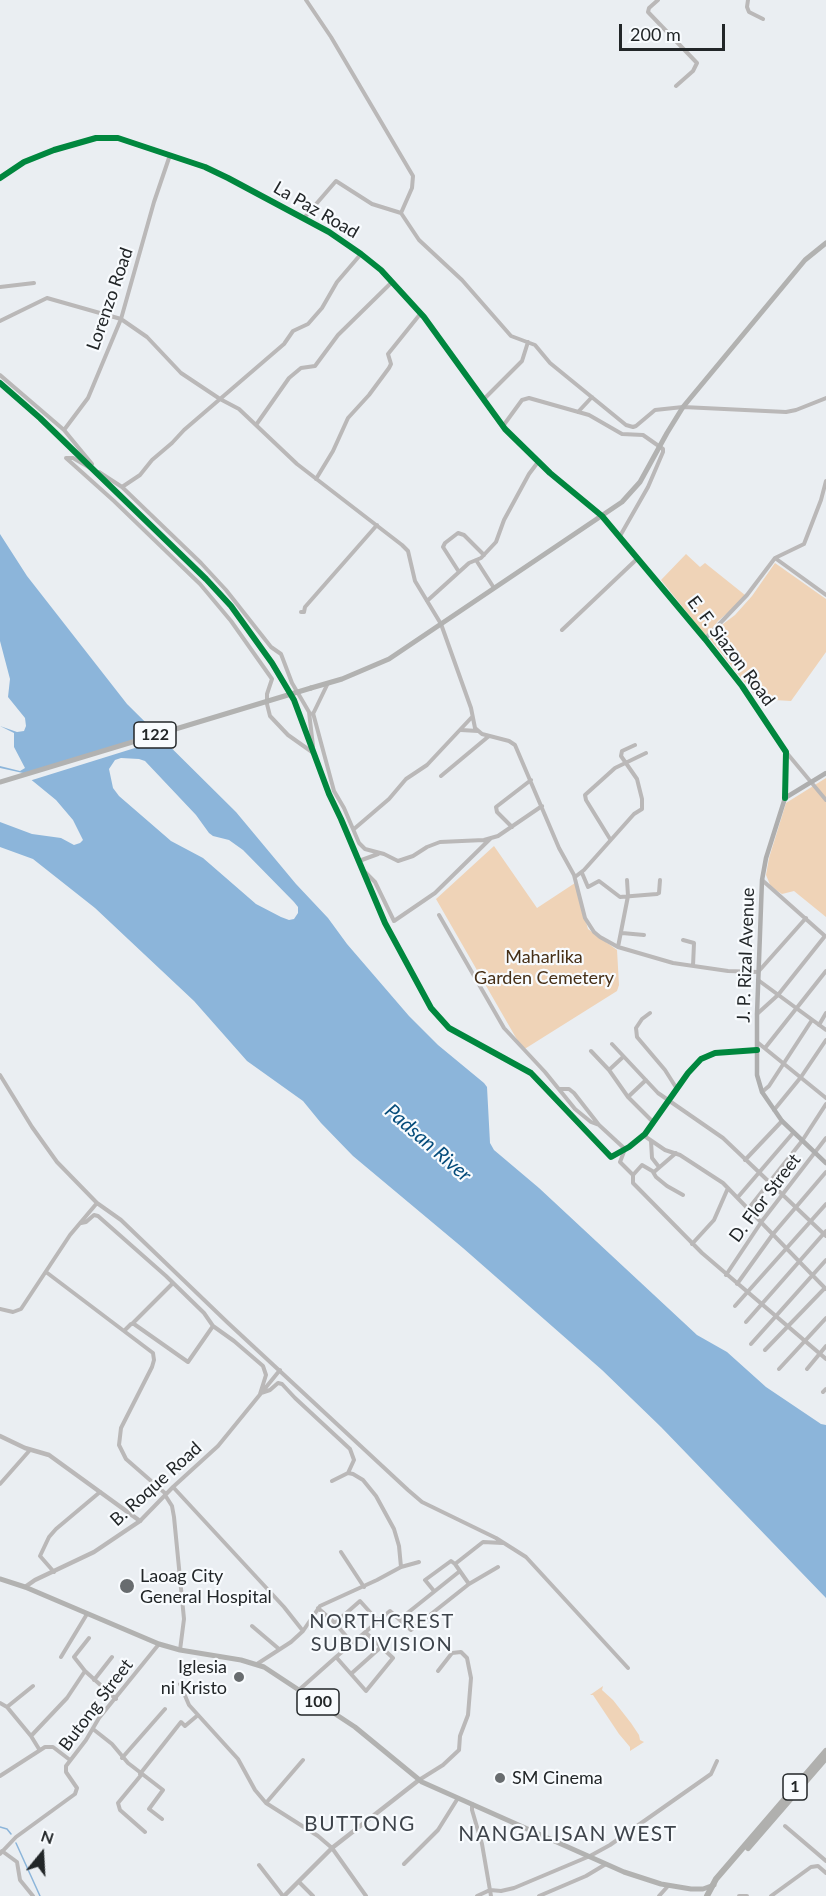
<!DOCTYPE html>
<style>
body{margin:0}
#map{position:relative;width:826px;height:1896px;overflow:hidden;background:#eaeef2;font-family:Lato,sans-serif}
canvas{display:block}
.north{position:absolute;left:12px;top:1824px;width:60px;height:60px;-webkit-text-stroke:4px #f8fbfe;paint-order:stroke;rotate:18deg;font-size:16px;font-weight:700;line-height:24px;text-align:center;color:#222628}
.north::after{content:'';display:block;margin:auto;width:21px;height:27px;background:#222628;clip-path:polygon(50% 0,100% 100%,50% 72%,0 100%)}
.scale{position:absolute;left:619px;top:24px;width:106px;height:27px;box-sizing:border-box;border:3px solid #222628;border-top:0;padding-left:8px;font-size:18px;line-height:21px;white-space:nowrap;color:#222628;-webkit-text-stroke:4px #f8fbfe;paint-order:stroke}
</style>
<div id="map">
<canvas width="826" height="1896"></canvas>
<div class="north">N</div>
<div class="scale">200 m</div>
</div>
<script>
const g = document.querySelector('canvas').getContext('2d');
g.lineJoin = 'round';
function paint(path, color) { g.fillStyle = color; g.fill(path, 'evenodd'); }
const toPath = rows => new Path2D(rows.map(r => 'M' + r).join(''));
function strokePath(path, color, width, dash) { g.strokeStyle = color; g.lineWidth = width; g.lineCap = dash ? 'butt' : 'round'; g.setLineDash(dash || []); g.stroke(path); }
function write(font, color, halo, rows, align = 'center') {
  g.font = font + ' Lato,sans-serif'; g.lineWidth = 4.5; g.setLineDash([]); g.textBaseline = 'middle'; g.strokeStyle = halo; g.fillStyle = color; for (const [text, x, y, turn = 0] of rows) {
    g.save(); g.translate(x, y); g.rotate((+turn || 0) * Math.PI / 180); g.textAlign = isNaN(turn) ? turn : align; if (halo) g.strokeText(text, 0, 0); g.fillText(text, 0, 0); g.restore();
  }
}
paint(toPath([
 [686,554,700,567,705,563,745,595,731,610,718,621,706,636,661,580],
 [775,563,826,599,826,652,791,701,758,699,710,639,723,624,735,615,752,596],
 [826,778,826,917,794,891,782,894,771,887,766,875,769,858,786,803],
 [494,846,537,908,575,883,588,929,617,950,619,985,617,991,523,1050,436,899],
 [603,1686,602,1690,613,1700,631,1723,639,1735,640,1740,644,1742,630,1751,630,1747,619,1734,593,1695,590,1695]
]), '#efd3b7');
paint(toPath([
 [0,534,27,576,127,704,236,812,296,884,328,918,347,944,409,1016,438,1045,484,1083,487,1087,490,1143,494,1150,539,1188,697,1335,727,1352,766,1387,821,1424,826,1425,826,1598,661,1427,602,1370,463,1248,353,1156,321,1123,303,1101,247,1061,194,1001,95,908,33,859,0,847,0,822,32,834,61,838,74,845,80,843,83,840,73,820,56,800,23,773,0,768,0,766,20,771,25,768,14,747,14,733,0,726,17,732,24,731,26,726,25,718,8,697,10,679,0,641],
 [121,758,139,759,145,761,196,815,209,833,213,836,229,840,243,850,294,902,298,907,298,913,294,919,289,920,281,917,256,904,203,858,171,841,119,796,113,788,109,769,115,760]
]), '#8cb5da');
paint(toPath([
 [160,731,167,738,29,781,22,776]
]), '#eaeef2');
strokePath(toPath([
 [0,1827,7,1829,11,1834],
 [16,1843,40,1896]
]), '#8cb5da', 1.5);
strokePath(toPath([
 [306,0,331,37,413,176,412,188,401,213,419,240,462,280,511,336,535,345,550,363,626,425,633,427,636,426,655,410,683,407,786,412,796,410,826,398],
 [658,0,649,8,648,12,697,63,693,71,676,86],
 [748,0,747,7,749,12,763,19],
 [304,218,336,181,372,204,401,213],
 [0,287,34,283],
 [0,321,47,298,121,319,147,337,181,373,220,399,239,409,297,464,402,545,408,551,415,581,441,624,471,708,475,728,482,734,509,741,515,745,559,848,574,875,585,918,594,932,600,937,618,947,673,963,728,971,758,972,806,918],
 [0,375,64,430],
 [0,383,40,418,206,579,231,606,272,663,294,700,329,794,341,819,385,923,431,1008,449,1028,531,1073,611,1157,629,1147,645,1134,688,1073,701,1059,715,1053,757,1050],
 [484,399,522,361,528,342],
 [578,412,592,397],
 [256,425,289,378,301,368,315,366,338,335,392,282],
 [503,426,522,400,529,398,589,415,622,434,643,435,663,449,663,452,648,487,620,536],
 [92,464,64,430,88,398,121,319,154,202,170,155],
 [92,469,73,458,66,458,114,501,200,584,231,621,272,679,267,694,267,704,270,716,288,735,312,752],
 [99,472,122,487,201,563,226,590,271,647,281,654,292,683,309,712,313,746],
 [316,479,333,451,348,418,369,395,389,368,391,364,388,354,421,313],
 [122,487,140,475,152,460,172,443,184,430,284,344,293,331,308,324,322,308,337,282,361,254],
 [775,558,826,595],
 [476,560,494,588],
 [459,572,443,547,445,543,458,533,464,535,484,555],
 [427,601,469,563,481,558,496,542,504,520,529,474,538,462],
 [301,612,304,612,305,607,377,525],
 [562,630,638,558],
 [705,639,747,595,775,558,804,544,821,500,826,481],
 [313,713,334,791,344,808,359,843,365,849,384,854,398,861,413,856,427,847,440,842,484,840,498,836,542,806],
 [313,714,328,683],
 [461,730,478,731],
 [786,752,826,800],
 [441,776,489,736],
 [512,827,497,812,496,807,531,780],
 [354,829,389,799,406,779,427,765,472,717],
 [610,839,586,800,585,795,615,768,646,753],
 [359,861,378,854],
 [364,871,375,882,394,921,435,893,491,838],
 [582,873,588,887,599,881,620,897,657,894,659,893,660,880],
 [575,877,584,870,634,814,642,809,642,799,637,779,621,756,622,751,635,745],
 [762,880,825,936],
 [439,915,504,1028,545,1072,575,1109,591,1122,599,1125,625,1149,620,1162,633,1175],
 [622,933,644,935],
 [683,940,694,943,693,966],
 [618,947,628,896,627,880],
 [758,980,826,1030],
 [650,1013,642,1019,636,1028,637,1037,665,1070,677,1089],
 [757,1014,778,995,825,936],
 [819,1025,826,1013],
 [757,1042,826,1098],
 [612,1044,658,1093,723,1138,826,1236],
 [765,1048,826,971],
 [591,1051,609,1070,628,1097,653,1122],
 [609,1070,623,1057],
 [0,1075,32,1127,57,1162,97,1203,121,1220,227,1322,408,1490,422,1502,496,1538,526,1557,628,1668],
 [560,1089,569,1089,574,1093,599,1125],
 [762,1092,769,1086,812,1020],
 [628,1097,646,1080],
 [774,1110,801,1077,826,1040],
 [643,1135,665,1150,680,1155,723,1183,826,1289],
 [651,1141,652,1158,659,1167],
 [676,1153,654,1172,642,1165,633,1175,633,1183,702,1253,826,1359],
 [745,1160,782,1121],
 [653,1172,656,1177,667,1186,683,1195],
 [738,1197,793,1133],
 [749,1208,802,1141,826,1104],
 [81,1223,86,1222,94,1215,98,1216,166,1276,204,1313,213,1326,234,1341,263,1366,266,1375,260,1394],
 [692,1244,714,1220,728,1188],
 [46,1272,153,1353,154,1360,152,1367,121,1428,119,1445,126,1459,166,1494],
 [726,1275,762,1221,826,1138],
 [737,1284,773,1234,826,1172],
 [735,1306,826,1204],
 [0,1309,13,1312,21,1309,70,1235,97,1203],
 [746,1322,826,1231],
 [132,1324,173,1283],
 [125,1330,131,1324,134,1324,188,1362,213,1326],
 [751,1344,826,1260],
 [765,1350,825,1288],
 [779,1369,826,1318],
 [807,1369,826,1346],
 [823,1392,826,1389],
 [261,1393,270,1390,278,1383,282,1384,295,1398,350,1449,354,1460,348,1473],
 [0,1484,30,1450],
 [173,1487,284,1607,303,1631],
 [165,1495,172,1506,174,1517,184,1619,180,1650],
 [140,1521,173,1487,218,1446,280,1370],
 [341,1552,364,1587],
 [455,1564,469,1584],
 [401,1567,419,1562],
 [54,1572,40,1556,49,1537,56,1529,100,1492],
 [434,1591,425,1580,451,1561,455,1564,483,1542,503,1543],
 [318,1608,335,1623],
 [400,1619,460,1571],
 [252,1626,279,1649],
 [352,1643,335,1623,360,1601,378,1621],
 [61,1657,87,1614],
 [336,1657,390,1611,411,1630,469,1584,498,1567],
 [257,1664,291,1642,303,1631,320,1606,377,1580,401,1567,399,1546,394,1529,376,1496,363,1480,353,1474,348,1473,332,1481],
 [85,1671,74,1657,89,1638],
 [352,1673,381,1647],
 [94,1680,112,1657],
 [180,1684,189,1705,238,1759,255,1790,266,1803,318,1836,332,1848,366,1896],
 [300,1689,336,1657,366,1691,393,1658,365,1632],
 [0,1703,7,1707,31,1736],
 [7,1707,33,1686],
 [93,1729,112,1744,128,1763,163,1790,149,1809,162,1819],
 [39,1749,31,1736,67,1698,85,1671,116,1699],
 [122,1758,165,1709],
 [140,1774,181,1722,185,1726,198,1715],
 [142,1774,118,1803,120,1810,145,1832],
 [0,1776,45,1747,53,1747,70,1760],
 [419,1780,443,1765,459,1750,460,1736,468,1715,471,1678,467,1658,461,1652,452,1653,438,1671],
 [266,1803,303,1760],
 [472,1804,472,1810,482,1844,491,1896],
 [785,1826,826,1861],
 [2,1851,17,1862,20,1880,33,1896],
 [0,1854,16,1837,75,1794,77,1788,66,1772,66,1766,86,1740,99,1718,159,1644],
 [404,1864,438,1830,458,1798],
 [259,1865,283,1896],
 [299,1882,313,1896],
 [477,1896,490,1890,501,1891,514,1888,590,1856,610,1845,711,1774,717,1761],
 [539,1896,586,1876,606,1864],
 [659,1896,668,1886],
 [739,1896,747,1896],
 [771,1896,811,1867,818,1866,826,1873]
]), '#bab8b8', 4);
strokePath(toPath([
 [0,178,24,162,54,150,96,138,118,138,205,167,228,178,329,232,361,254,381,270,424,317,505,429,550,473,602,516,705,639,742,686,786,752,785,798],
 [0,1436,25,1448,49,1455,140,1521,94,1552,35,1580,25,1587],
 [284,1896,332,1848,419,1780]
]), '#bab8b8', 4.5);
strokePath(toPath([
 [826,773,785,798,766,858,762,880,757,1014,757,1075,762,1092,782,1121,826,1163]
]), '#aeaeae', 4.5);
strokePath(toPath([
 [311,688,342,679,389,659,622,502,640,482,667,433,683,407,805,260,826,243],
 [0,1579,25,1587,159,1644,180,1650,241,1660,264,1667,355,1727,422,1782,624,1872,661,1884,691,1889,703,1889,714,1885]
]), '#b2b2b1', 5);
strokePath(toPath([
 [748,1848,826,1758],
 [707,1896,716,1879,826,1751]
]), '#b0b0ae', 6);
strokePath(toPath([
 [0,782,311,688]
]), '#b2b2b1', 5);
strokePath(toPath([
 [0,178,24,162,54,150,96,138,118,138,205,167,228,178,329,232,361,254,381,270,424,317,505,429,550,473,602,516,705,639,742,686,786,752,785,798],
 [0,383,40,418,206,579,231,606,272,663,294,700,329,794,341,819,385,923,431,1008,449,1028,531,1073,611,1157,629,1147,645,1134,688,1073,701,1059,715,1053,757,1050]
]), '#00873e', 6);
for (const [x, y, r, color] of [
 [127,1586,8,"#686c6f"],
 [239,1677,6,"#686c6f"],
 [500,1778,6,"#686c6f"]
]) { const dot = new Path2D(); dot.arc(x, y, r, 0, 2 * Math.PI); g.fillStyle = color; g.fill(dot); strokePath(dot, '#f8fbfe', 2); }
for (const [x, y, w] of [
 [155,735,42],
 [318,1702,42],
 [795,1787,24]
]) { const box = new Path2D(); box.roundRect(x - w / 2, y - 13, w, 26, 4.5); g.fillStyle = '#f8fbfe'; g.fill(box); strokePath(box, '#222628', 1.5); }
write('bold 16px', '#222628', null, [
 ["122",155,735],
 ["100",318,1702],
 ["1",795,1787]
]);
write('18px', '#222628', '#f8fbfe', [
 ["La Paz Road",316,210,30],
 ["Lorenzo Road",110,299,-71],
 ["E. F. Siazon Road",731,651,53],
 ["J. P. Rizal Avenue",746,955,-88],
 ["D. Flor Street",765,1198,-53],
 ["B. Roque Road",156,1484,-42],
 ["Butong Street",96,1705,-53]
]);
write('18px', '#462f16', '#f8fbfe', [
 ["Maharlika",544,957],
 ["Garden Cemetery",544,978]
]);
write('18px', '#222628', '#f8fbfe', [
 ["Laoag City",140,1576],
 ["General Hospital",140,1597],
 ["Iglesia",227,1667,"right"],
 ["ni Kristo",227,1688,"right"],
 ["SM Cinema",512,1778]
], 'left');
write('italic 20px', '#054c7b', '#f8fbfe', [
 ["Padsan River",428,1143,41]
]);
g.letterSpacing = '1.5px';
write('20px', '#3e444b', '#f8fbfe', [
 ["NORTHCREST",382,1622],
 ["SUBDIVISION",382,1645]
]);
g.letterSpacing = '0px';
g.letterSpacing = '1.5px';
write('21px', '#3e444b', '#f8fbfe', [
 ["BUTTONG",360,1824],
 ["NANGALISAN WEST",568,1834]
]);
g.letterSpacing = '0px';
</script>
